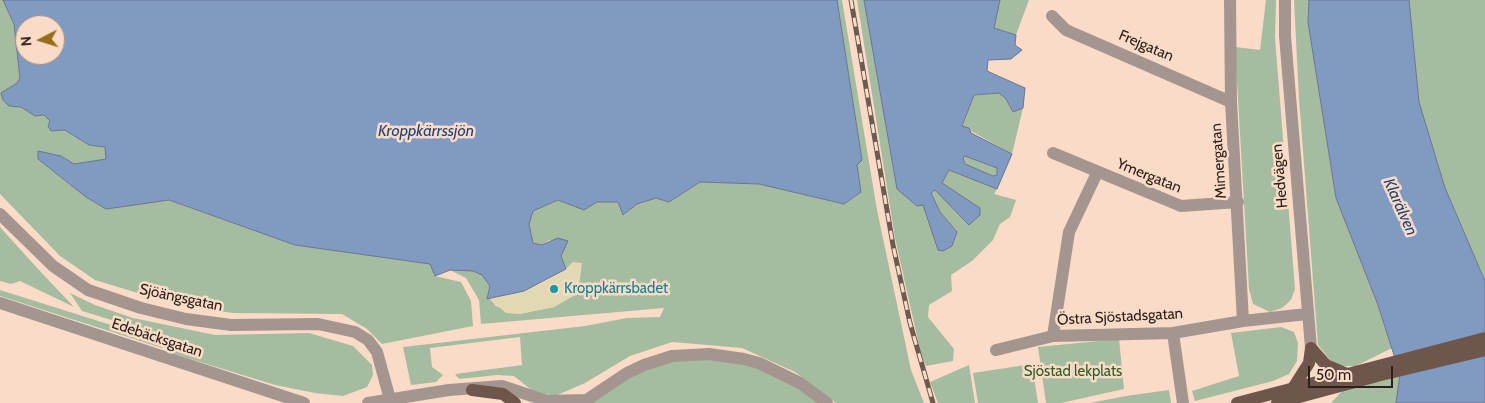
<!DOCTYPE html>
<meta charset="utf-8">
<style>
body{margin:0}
#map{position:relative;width:1485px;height:403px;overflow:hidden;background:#fadbc7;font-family:Cabin,sans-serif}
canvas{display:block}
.north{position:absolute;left:15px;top:15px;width:50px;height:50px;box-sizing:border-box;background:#fadbc7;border:1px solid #a89182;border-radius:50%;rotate:265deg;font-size:14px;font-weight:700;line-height:20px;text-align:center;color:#2c211a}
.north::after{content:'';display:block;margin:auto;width:18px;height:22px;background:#966e19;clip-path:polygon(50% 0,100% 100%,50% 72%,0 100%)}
.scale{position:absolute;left:1308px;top:366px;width:85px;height:22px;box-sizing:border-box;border:2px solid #2c211a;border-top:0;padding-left:6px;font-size:15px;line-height:18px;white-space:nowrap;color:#2c211a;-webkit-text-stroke:4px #fadbc7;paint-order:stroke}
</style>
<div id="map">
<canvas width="1485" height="403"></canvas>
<div class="north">N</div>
<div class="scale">50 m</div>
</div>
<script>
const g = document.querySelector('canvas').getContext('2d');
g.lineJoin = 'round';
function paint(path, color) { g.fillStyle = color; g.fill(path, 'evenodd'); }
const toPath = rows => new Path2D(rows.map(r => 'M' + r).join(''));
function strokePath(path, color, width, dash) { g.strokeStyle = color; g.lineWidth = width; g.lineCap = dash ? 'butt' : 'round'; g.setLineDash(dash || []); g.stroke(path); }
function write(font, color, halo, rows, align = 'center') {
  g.font = font + ' Cabin,sans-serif'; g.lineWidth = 5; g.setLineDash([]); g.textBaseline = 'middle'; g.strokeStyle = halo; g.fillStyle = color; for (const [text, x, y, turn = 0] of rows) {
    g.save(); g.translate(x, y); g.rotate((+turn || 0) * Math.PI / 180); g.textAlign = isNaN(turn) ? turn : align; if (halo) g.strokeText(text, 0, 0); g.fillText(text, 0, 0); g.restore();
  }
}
paint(toPath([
 [0,0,3,0,14,24,20,71,20,78,17,83,1,93,9,106,21,107,35,116,44,115,50,121,51,131,65,130,89,145,105,146,106,159,74,164,61,156,38,159,86,197,106,209,168,200,295,245,431,264,435,276,461,282,471,301,473,326,382,344,367,329,342,314,233,313,202,309,164,301,95,280,60,256,0,194],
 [837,0,842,0,877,210,911,370,924,403,836,403,795,372,742,348,672,342,630,356,585,383,555,396,534,392,514,376,497,375,459,379,455,374,522,365,520,337,430,348,432,367,443,375,436,382,411,385,403,347,585,326,627,318,660,317,664,308,481,324,479,300,466,278,450,270,473,271,482,275,490,286,487,299,490,299,496,306,519,314,554,307,573,296,579,287,573,262,566,269,561,256,550,240,542,245,533,243,529,224,533,211,558,200,584,210,597,202,618,202,624,215,637,204,656,198,669,202,700,182,759,184,844,204,861,192,857,165,862,159],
 [857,0,864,0,897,189,923,205,938,250,957,232,940,212,931,193,935,190,969,224,980,208,942,183,949,170,997,189,994,194,1016,200,1010,217,1000,224,993,240,972,261,951,275,952,291,929,305,928,317,954,349,953,361,926,366,921,354,895,238],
 [1000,0,1029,0,1016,35,994,28],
 [1266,0,1276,0,1275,38,1295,289,1291,300,1282,308,1270,312,1253,304,1249,289,1235,47,1260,50],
 [1294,0,1309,0,1308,22,1336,198,1378,305,1392,348,1356,366,1341,366,1330,360,1318,345,1299,99],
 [1409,0,1485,0,1485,281,1445,188,1419,102],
 [999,93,1006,99,1013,111,1023,108,1012,154,962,126,974,95],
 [965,156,997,168,997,175,993,176,965,164,963,158],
 [0,227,38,269,74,307,20,281,11,284,0,281],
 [0,290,35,301,171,344,162,348,0,296],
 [70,293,95,305,133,318,215,335,309,333,353,346,372,365,373,375,367,387,343,396,315,393,275,385,171,353,177,340,82,311],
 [1281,327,1294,332,1298,343,1297,361,1289,374,1273,381,1195,401,1192,391,1239,376,1231,333],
 [1119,339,1124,389,1061,403,1046,403,1038,347],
 [715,358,761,366,801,390,817,403,590,403,617,382,655,364,684,359],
 [1032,364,1038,403,978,403,973,373],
 [969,365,975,403,938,403,930,382],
 [1400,374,1396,403,1331,403,1343,390],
 [1169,390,1171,403,1090,403,1126,396]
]), '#a5bca0');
paint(toPath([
 [573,262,582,263,579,287,573,296,554,307,519,314,506,313,490,299,502,297,541,284,566,269]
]), '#e2d8b3');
const water = toPath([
 [3,0,837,0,862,160,857,165,861,192,844,204,759,184,700,182,669,202,656,198,637,204,623,215,618,202,597,202,584,210,558,200,533,211,529,224,533,243,542,245,558,238,568,241,561,256,566,269,524,291,487,299,490,286,482,275,473,271,450,270,435,276,430,264,295,245,169,200,106,209,86,197,38,159,38,151,61,156,74,164,106,159,105,147,89,145,65,130,51,131,48,126,50,121,44,115,35,116,21,107,9,106,3,100,1,93,17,83,20,78,14,24,3,0],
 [25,25,55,25,55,55,25,55,25,25],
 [864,0,1000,0,994,28,1016,35,1015,45,1022,50,1011,59,988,60,987,71,1025,88,1023,108,1013,112,1006,99,999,93,974,95,962,126,969,128,971,133,1012,154,997,189,949,170,942,183,980,208,980,215,969,225,935,190,931,193,940,212,957,232,952,246,943,251,938,250,923,205,917,206,897,189,864,0],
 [965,156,997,168,997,175,993,176,965,164,963,158,965,156],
 [1309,0,1409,0,1419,102,1445,188,1485,281,1485,403,1396,403,1400,374,1378,305,1336,198,1308,22,1309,0]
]);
paint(water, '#819ac2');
strokePath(water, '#687690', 1);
strokePath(toPath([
 [1230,0,1231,102,1243,321],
 [1285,0,1285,36,1311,348],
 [1052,16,1066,30,1231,102],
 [1053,153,1181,206,1238,202],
 [0,214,53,266,88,290,141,308,186,319,231,325,318,324,355,332,368,340,377,352,391,403],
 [0,303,304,403],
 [1173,333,1183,403],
 [1053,336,1069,232,1097,173],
 [996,350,1053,336,1173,333,1243,321,1307,314],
 [368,403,449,390,502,386,547,401,585,400],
 [582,403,627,373,644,365,672,356,709,354,744,359,759,363,800,383,827,403]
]), '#a4958f', 12);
strokePath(toPath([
 [1311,348,1326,365,1347,374],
 [1293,388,1309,363,1311,348],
 [472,390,503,394,515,403],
 [1237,403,1485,338],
 [1277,403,1381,375,1485,350]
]), '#6f564c', 12);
const rail = toPath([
 [851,0,893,245,910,323,933,403]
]);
strokePath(rail, '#6d5b50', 5);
strokePath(rail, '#fadbc7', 3, [9]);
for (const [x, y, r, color] of [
 [554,289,5,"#0f9aa8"]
]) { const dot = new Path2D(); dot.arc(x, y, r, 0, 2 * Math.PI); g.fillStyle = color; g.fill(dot); strokePath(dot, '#fadbc7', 2); }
write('15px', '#2c211a', '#fadbc7', [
 ["Frejgatan",1146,46,23],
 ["Mimergatan",1219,161,-94],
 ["Ymergatan",1149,176,22],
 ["Hedvägen",1280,176,-95],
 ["Sjöängsgatan",181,298,12],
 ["Östra Sjöstadsgatan",1120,317,-3],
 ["Edebäcksgatan",157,338,18]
]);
write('15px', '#0d838f', '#fadbc7', [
 ["Kroppkärrsbadet",564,289]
], 'left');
write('15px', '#2f5b25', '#fadbc7', [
 ["Sjöstad lekplats",1073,372]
]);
write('italic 16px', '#224276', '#fadbc7', [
 ["Kroppkärrssjön",426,131],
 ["Klarälven",1400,207,66]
]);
</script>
